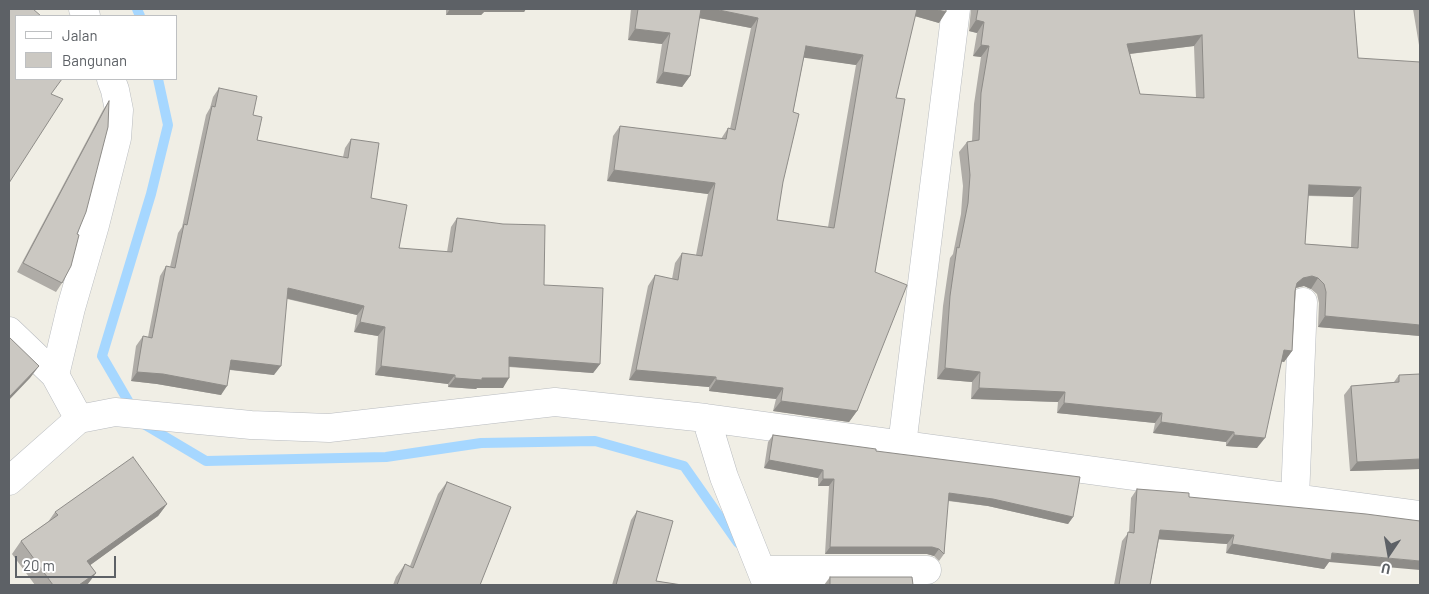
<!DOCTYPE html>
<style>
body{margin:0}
#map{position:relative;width:1429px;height:594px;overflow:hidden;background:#f0eee5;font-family:Barlow,sans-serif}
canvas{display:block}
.frame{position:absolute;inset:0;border:10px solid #5d6166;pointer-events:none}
.legend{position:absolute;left:15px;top:15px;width:162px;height:65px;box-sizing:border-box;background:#fff;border:1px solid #bec0c2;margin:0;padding:6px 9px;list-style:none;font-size:15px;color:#5d6166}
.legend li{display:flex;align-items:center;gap:10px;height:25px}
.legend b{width:25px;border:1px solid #bec0c2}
.north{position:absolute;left:1364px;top:529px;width:50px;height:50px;-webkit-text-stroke:4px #fff;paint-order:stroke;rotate:192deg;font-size:14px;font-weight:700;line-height:20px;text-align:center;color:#5d6166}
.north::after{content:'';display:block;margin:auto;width:18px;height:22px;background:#5d6166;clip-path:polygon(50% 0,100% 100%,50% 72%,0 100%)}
.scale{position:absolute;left:15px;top:556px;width:101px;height:22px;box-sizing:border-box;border:2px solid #5d6166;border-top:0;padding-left:6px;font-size:15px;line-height:18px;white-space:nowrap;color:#5d6166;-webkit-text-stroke:4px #fff;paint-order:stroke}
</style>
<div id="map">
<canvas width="1429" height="594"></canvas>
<div class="frame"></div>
<ul class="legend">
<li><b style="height:6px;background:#fff"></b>Jalan</li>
<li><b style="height:14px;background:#cbc8c2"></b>Bangunan</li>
</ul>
<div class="north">U</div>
<div class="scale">20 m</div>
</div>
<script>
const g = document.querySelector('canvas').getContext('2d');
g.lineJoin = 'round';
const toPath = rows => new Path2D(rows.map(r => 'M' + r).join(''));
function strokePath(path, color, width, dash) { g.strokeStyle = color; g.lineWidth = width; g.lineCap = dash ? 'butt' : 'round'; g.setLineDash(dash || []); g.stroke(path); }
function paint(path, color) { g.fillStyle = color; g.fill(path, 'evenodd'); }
strokePath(toPath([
 [137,9,140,16],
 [134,411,102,356,151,194,168,125,158,79],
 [142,423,206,461,386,457,481,443,595,441,684,466,738,543]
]), '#a6d7ff', 10);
const minor = toPath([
 [83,9,86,16],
 [9,331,55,375],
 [706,418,724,477,767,585],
 [79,419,55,375,71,308,95,225,117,138,119,110,115,90,111,79],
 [902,445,956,9],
 [9,481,79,419,115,412,251,425,329,428,555,402,706,418,1420,515],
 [1295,498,1303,302],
 [763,570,927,570]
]);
strokePath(minor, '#b8bbbf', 29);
strokePath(minor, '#fff', 28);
paint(toPath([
 [446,9,526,9,524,12,484,12,481,15,446,15],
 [631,9,946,9,939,23,915,16,896,98,875,272,857,411,849,422,773,411,776,399,709,391,709,387,629,380,648,286,655,275,672,279,675,263,682,253,696,255,708,194,607,181,613,136,620,126,721,139,728,128,730,129,751,28,699,18,690,76,682,87,656,83,662,44,628,40],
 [804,57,856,65,828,227,777,220,793,112],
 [971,9,1354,9,1358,58,1420,336,1318,327,1319,303,1317,294,1311,289,1304,286,1296,288,1292,351,1284,362,1282,361,1257,448,1226,446,1226,442,1153,433,1155,423,1057,413,1058,402,971,399,972,382,937,379,943,306,950,258,953,254,961,214,963,186,959,152,967,142,972,141,974,104,981,57,973,56,977,33,969,31],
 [1194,46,1196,98,1140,94,1130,54],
 [1308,196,1353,197,1351,247,1305,244],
 [1413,9,1420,9,1420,51],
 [219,88,253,115,257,140,343,157,345,148,351,139,371,198,399,248,447,252,451,227,457,218,544,285,600,364,593,373,509,367,503,388,477,388,476,389,448,387,448,384,375,375,378,336,354,332,357,315,287,299,274,375,230,370,221,395,157,384,131,381,136,346,143,336,148,337,160,276,166,266,170,267,178,233,182,227,206,115,210,108,213,97],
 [109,101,77,234,62,283,56,292,17,272,103,110],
 [1399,375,1420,469,1350,471,1344,395,1351,386,1394,382],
 [773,435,876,451,1073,517,1068,524,988,506,948,501,944,554,939,561,934,556,927,554,825,554,829,486,818,486,818,478,764,468,768,442],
 [447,482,480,585,393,585,396,577,405,564,410,566,438,494],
 [1137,489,1189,497,1329,562,1324,569,1226,553,1227,544,1159,539,1150,585,1114,585,1122,541,1129,532,1131,498],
 [167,504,158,516,90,565,96,573,87,585,35,585,12,554,21,541,48,522,55,512],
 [637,511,656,581,682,585,612,585,631,520],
 [830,577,913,585,824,585]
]), '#afaca7');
paint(toPath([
 [450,9,526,9,524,12,484,12,481,15,446,15],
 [700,9,714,9,758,18,751,28,694,17],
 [915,9,934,9,946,12,939,23,911,15],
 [976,20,984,22,977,33,969,31],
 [635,29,670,33,662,44,628,40],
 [1202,35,1194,46,1120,55,1127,44],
 [981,45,989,46,981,57,973,56],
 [806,46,863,55,856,65,799,57],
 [663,72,690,76,682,87,656,83],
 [614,170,715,183,708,194,607,181],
 [1309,185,1361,187,1353,197,1302,195],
 [1312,276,1318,278,1311,289,1304,286,1295,288,1297,283,1303,278],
 [288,288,364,306,357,315,281,297],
 [1325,316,1420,325,1420,336,1318,327],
 [360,322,385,327,378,336,354,332],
 [1284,350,1292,351,1284,362,1277,361],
 [509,357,600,364,593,373,503,366],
 [231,360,281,366,274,375,225,369],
 [39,366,30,378,9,400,9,397],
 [381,366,455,375,448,384,375,375],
 [945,368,980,372,972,382,937,379],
 [636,370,716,377,709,387,629,380],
 [137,372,163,374,227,386,221,395,157,384,131,381],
 [455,378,509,378,503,388,477,388,476,389,448,387],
 [716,380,783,388,776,399,709,391],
 [979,388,1065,392,1058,402,971,399],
 [781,401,857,411,849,422,773,411],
 [1064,403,1162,413,1155,423,1057,413],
 [1161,422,1234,432,1226,442,1153,433],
 [1234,435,1265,438,1257,448,1226,446],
 [1420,459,1420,469,1350,471,1357,462],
 [769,460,823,470,818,478,764,468],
 [823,479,834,479,829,486,818,486],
 [949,493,993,499,1073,517,1068,524,988,506,944,500],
 [167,504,158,516,78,574,87,561],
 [1160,530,1234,535,1227,544,1154,539],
 [1232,544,1420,561,1420,570,1329,562,1324,569,1226,553],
 [830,547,932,547,939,549,934,556,927,554,825,554],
 [96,573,87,585,79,585]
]), '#8e8c88');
const building = toPath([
 [9,9,33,9,41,16,16,16,16,79,62,79,51,94,63,99,9,183,9,9],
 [638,9,701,9,690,76,663,72,670,33,635,29,638,9],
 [714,9,917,9,896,98,905,99,875,272,907,285,857,411,781,401,783,388,716,380,716,377,636,370,655,275,678,280,682,253,702,256,715,183,614,170,620,126,726,139,728,128,735,130,758,18,714,9],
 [806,46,863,55,834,228,777,220,783,182,799,114,793,112,806,46],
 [934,9,946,9,946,12,934,9],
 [978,9,1354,9,1358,58,1420,62,1420,325,1325,316,1326,292,1324,284,1318,278,1312,276,1303,278,1297,283,1295,291,1292,351,1284,350,1265,438,1234,435,1234,432,1161,422,1162,413,1064,403,1065,392,979,388,980,372,945,368,950,296,957,247,959,248,968,203,970,175,967,142,979,140,981,93,989,46,981,45,984,22,976,20,978,9],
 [1202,35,1204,98,1140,94,1127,44,1202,35],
 [1309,185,1361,187,1358,248,1305,244,1309,185],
 [219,88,257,96,253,115,262,117,257,140,348,158,351,139,379,143,371,198,407,205,399,248,452,252,457,218,503,224,545,225,544,285,603,288,600,364,509,357,509,378,482,378,482,380,455,378,455,375,381,366,385,327,360,322,364,306,288,288,281,366,231,360,227,386,163,374,137,372,143,336,152,338,166,266,175,268,184,224,187,225,212,106,215,107,219,88],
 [109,101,108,127,86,212,77,234,79,235,71,266,62,283,23,263,109,101],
 [9,337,39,366,9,397,9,337],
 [1420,374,1420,459,1357,462,1351,386,1399,382,1399,375,1420,374],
 [773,435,876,449,876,451,1080,477,1073,517,993,499,949,493,944,554,939,549,932,547,830,547,834,479,823,479,823,470,769,460,773,435],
 [133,457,167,504,87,561,96,573,79,585,53,585,21,541,58,515,55,512,133,457],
 [447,482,511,507,480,585,397,585,405,564,413,568,447,482],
 [1137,489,1189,493,1189,497,1366,514,1420,521,1420,561,1332,553,1331,560,1232,544,1234,535,1160,530,1150,585,1119,585,1128,532,1134,533,1137,489],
 [637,511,673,521,656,581,682,585,616,585,637,511],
 [830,577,912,577,913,585,830,585,830,577]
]);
paint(building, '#cbc8c2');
strokePath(building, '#8e8c88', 1);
</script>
